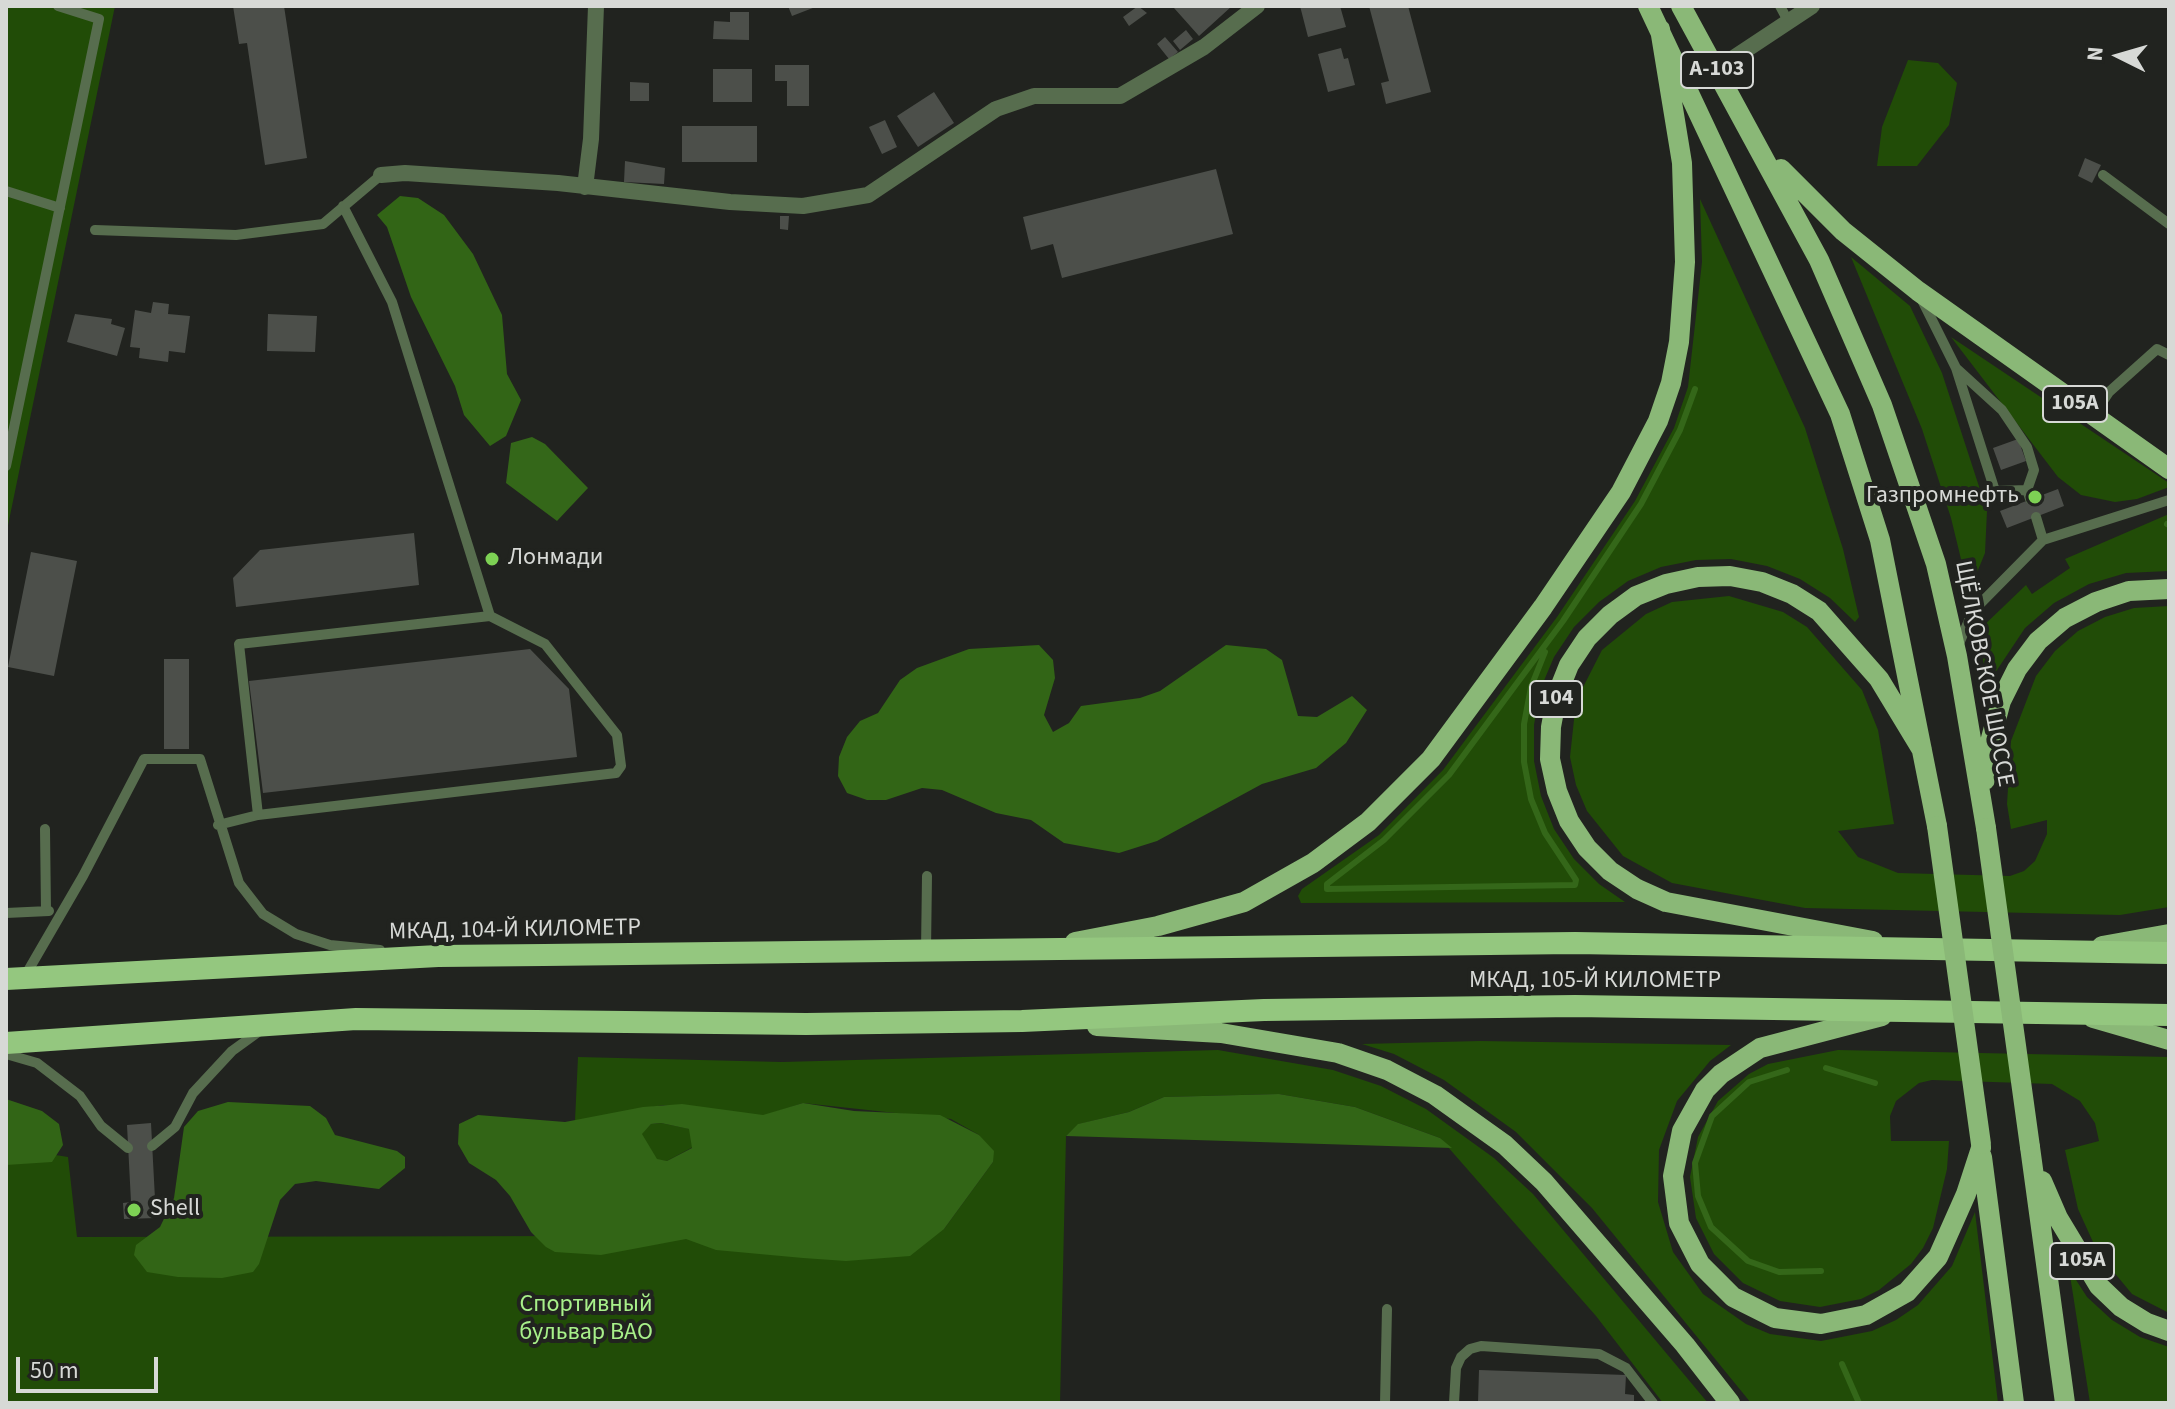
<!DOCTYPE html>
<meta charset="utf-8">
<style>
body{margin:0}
#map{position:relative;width:2175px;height:1409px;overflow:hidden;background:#21231f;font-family:"Source Sans 3",sans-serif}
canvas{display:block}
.frame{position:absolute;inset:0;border:8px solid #d7d9d6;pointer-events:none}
.north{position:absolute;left:2079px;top:16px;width:80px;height:80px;-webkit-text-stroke:6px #21231f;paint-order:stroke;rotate:275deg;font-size:22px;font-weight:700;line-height:32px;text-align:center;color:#d7d9d6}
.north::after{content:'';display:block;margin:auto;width:28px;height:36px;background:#d7d9d6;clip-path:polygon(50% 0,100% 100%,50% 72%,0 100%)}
.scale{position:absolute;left:16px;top:1357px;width:142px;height:36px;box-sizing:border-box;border:4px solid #d7d9d6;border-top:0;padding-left:10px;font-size:24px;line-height:28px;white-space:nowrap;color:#d7d9d6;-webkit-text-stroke:6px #21231f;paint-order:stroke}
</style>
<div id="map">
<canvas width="2175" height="1409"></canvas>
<div class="frame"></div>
<div class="north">N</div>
<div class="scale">50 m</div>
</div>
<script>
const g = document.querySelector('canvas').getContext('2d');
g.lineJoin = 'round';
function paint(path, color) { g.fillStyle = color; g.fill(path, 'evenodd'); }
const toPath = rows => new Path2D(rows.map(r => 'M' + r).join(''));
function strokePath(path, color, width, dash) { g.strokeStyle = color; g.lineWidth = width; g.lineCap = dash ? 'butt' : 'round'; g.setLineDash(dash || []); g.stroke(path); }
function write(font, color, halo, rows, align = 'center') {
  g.font = font + ' "Source Sans 3",sans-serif'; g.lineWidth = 8; g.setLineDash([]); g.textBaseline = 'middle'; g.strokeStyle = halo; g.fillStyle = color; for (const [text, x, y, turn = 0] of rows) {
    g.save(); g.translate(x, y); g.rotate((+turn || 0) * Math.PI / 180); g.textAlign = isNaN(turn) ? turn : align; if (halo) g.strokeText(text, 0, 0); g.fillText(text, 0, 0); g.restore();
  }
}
paint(toPath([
 [6,6,115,6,6,535],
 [1908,60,1938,63,1957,83,1949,125,1917,166,1877,166,1882,127],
 [1700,199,1805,428,1843,549,1859,617,1855,622,1830,598,1800,579,1767,566,1731,559,1696,560,1661,567,1628,581,1599,602,1574,627,1554,657,1540,690,1534,725,1534,761,1541,796,1554,829,1574,859,1599,884,1625,902,1301,903,1298,896,1302,889,1379,835,1443,770,1557,617,1635,501,1674,428,1688,387,1702,262],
 [1851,257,1910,306,1942,373,1987,511,1985,553,1969,592,1951,518,1922,429],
 [1951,337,2169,483,2169,487,2137,499,2115,502,2081,495,2058,477],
 [2169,514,2169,571,2126,573,2089,584,2054,603,2025,628,1993,676,1986,677,1978,631,2026,585,2032,594,2070,568,2065,559],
 [1729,596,1783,612,1807,627,1862,690,1878,730,1894,824,1838,831,1858,857,1898,873,2010,876,2024,871,2035,861,2047,834,2047,820,2011,829,2007,804,2011,741,2036,676,2055,651,2078,631,2105,617,2134,608,2169,606,2169,907,2120,915,1805,908,1672,883,1623,856,1587,811,1576,785,1570,757,1576,701,1602,650,1646,614,1672,602],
 [1480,1041,1731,1045,1710,1061,1677,1101,1659,1150,1658,1202,1673,1252,1703,1294,1746,1324,1770,1334,1821,1341,1872,1331,1896,1320,1918,1305,1952,1266,1975,1212,1998,1403,1751,1403,1592,1208,1516,1132,1444,1080,1394,1054,1362,1044],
 [1218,1050,1333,1070,1381,1086,1426,1109,1494,1158,1533,1194,1708,1403,1663,1403,1596,1316,1440,1138,1355,1107,1279,1094,1164,1097,1129,1112,1079,1124,1066,1136,1060,1403,6,1403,6,1147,68,1157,77,1237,588,1236,944,1229,993,1162,979,1135,951,1119,803,1103,763,1116,663,1105,575,1121,578,1057,782,1062],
 [1838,1050,2169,1057,2169,1313,2132,1294,2098,1253,2078,1209,2065,1150,2099,1141,2095,1123,2080,1101,2052,1084,1932,1080,1919,1083,1896,1101,1890,1116,1891,1141,1949,1141,1947,1169,1933,1228,1923,1248,1911,1264,1879,1290,1861,1299,1820,1307,1780,1301,1743,1283,1714,1254,1696,1218,1690,1177,1698,1137,1718,1101,1749,1074,1768,1064],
 [661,1123,690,1129,693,1147,667,1161,657,1160,641,1134,651,1124],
 [2069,1269,2087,1297,2112,1320,2140,1337,2169,1347,2169,1403,2090,1403]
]), '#214c07');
paint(toPath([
 [400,196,418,198,444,215,473,254,502,315,507,374,521,400,506,436,490,446,464,415,455,386,411,297,387,227,377,215],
 [1039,645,1053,660,1055,678,1044,715,1053,732,1069,723,1081,706,1140,698,1160,691,1226,645,1266,649,1282,660,1298,716,1317,717,1352,696,1367,710,1346,743,1316,768,1262,784,1157,841,1119,853,1064,843,1031,820,996,813,942,790,922,788,886,800,867,800,847,793,838,776,839,757,847,737,860,721,878,713,900,680,917,668,969,649],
 [1279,1094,1355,1107,1440,1138,1452,1148,1066,1136,1078,1124,1129,1112,1164,1097],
 [6,1099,42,1111,59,1124,63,1145,52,1162,6,1165],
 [228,1102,310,1106,326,1118,335,1135,397,1151,405,1157,405,1168,379,1189,316,1181,295,1184,280,1200,259,1264,253,1272,222,1278,178,1277,147,1272,134,1255,136,1245,160,1227,174,1198,184,1127,198,1111],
 [803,1103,854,1111,940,1115,979,1135,994,1151,993,1162,944,1229,910,1256,846,1261,803,1258,716,1250,686,1239,601,1255,555,1252,546,1247,531,1232,510,1196,496,1180,469,1163,458,1144,459,1124,478,1115,565,1122,643,1107,682,1104,763,1115],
 [661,1123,689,1129,692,1148,667,1161,657,1159,642,1134,651,1124]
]), '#326516');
paint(toPath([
 [532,437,545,444,588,488,557,521,506,483,511,443]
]), '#346719');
strokePath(toPath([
 [2167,524,2169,525],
 [1545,652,1531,687,1524,724,1524,762,1531,799,1545,833,1576,880,1575,885,1327,889,1327,884,1384,840,1449,775,1563,621,1641,504,1680,430,1695,389],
 [1826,1068,1875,1083],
 [1787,1070,1749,1082,1712,1116,1695,1163,1698,1196,1711,1227,1748,1261,1779,1272,1821,1271],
 [1842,1364,1859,1403]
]), '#346719', 6);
paint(toPath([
 [233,6,284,6,307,158,265,165,247,43,239,44],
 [788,6,818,6,792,16],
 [1138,6,1147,13,1129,26,1123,17],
 [1176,6,1232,6,1199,36,1174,8],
 [1300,6,1340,6,1346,27,1308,37],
 [1369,6,1408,6,1431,92,1386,104,1381,83,1389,81],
 [730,12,749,12,749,40,713,39,714,21,730,22],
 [1186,30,1193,39,1180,50,1173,41],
 [1165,37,1178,52,1169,59,1157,44],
 [1341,48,1344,59,1348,58,1355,85,1328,92,1318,54],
 [775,65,809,65,809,106,787,106,787,81,775,81],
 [713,69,752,69,752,102,713,102],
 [630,82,649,83,649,101,630,101],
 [934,92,954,123,918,147,897,116],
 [885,120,897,147,882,154,869,127],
 [682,126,757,126,757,162,682,162],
 [2085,158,2101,165,2092,183,2078,176],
 [625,161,665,168,664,184,624,182],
 [1216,169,1233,234,1062,278,1053,244,1031,250,1023,217],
 [780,216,789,216,788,230,780,229],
 [153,302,169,304,168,314,190,316,185,353,169,351,168,362,139,358,140,348,130,347,135,310,151,313],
 [75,314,112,319,111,324,125,328,117,356,67,342],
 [268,314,317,316,315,352,267,351],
 [2018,439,2026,461,2001,470,1993,448],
 [2058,489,2064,506,2007,528,2000,511],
 [414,533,419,585,236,607,233,578,260,550],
 [31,552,77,561,54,676,8,667],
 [530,649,569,689,577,757,263,793,249,681],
 [164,659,189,659,189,749,164,749],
 [151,1123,156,1218,124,1219,123,1203,131,1202,127,1125],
 [1479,1370,1626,1375,1625,1394,1634,1395,1634,1403,1478,1403]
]), '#4c4f4a');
strokePath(toPath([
 [1780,6,1788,21],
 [2103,175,2169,224],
 [6,191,60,208],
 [343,206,392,302,490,616,545,644,617,735,621,766,616,773,258,815,239,644,490,616],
 [95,230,236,235,323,224,381,175],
 [1922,300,1956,368,1995,491,2027,490,2030,499],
 [1957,369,2002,410,2027,447,2034,470,2027,490],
 [2093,416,2109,392,2157,349,2169,355],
 [6,466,99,19,58,6],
 [2043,540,2169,500],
 [1958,646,1973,611,2043,540,2036,517],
 [218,825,258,815],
 [45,829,46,911],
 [6,913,49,911],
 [926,950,927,876],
 [25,976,83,876,144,759,200,759,239,883,263,914,296,934,330,945,380,950],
 [6,1054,37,1063,80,1096,101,1126,128,1148],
 [152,1146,175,1127,193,1093,232,1051,261,1030],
 [1385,1403,1387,1309],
 [1454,1403,1456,1368,1461,1357,1470,1349,1481,1346,1599,1354,1626,1368,1653,1403]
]), '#576d4e', 10);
strokePath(toPath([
 [1717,69,1812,6],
 [381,175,405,173,558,183,730,202,803,206,868,195,996,109,1034,96,1120,96,1204,47,1257,6],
 [585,187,591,139,596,6]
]), '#576d4e', 16);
strokePath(toPath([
 [1648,6,1840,414,1880,540,1937,826],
 [1681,6,1819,260,1882,405,1936,564,1957,656,1986,828],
 [1781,169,1843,231,1918,291,2169,469],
 [1985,780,1990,742,2001,701,2017,669,2038,641,2065,618,2096,602,2129,591,2169,589],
 [1873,941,1666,902,1637,889,1610,871,1587,848,1569,821,1557,791,1550,759,1551,727,1557,695,1569,665,1587,638,1610,615,1636,596,1666,584,1698,577,1730,576,1762,582,1792,594,1819,611,1879,679,1922,750],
 [1075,942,1158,926,1244,902,1313,863,1368,822,1431,759,1543,607,1621,492,1658,421,1671,383,1679,342,1685,262,1682,163,1660,29],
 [2102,946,2169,934],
 [1882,1016,1760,1048,1721,1074,1705,1090,1682,1131,1673,1176,1679,1223,1700,1264,1733,1297,1775,1318,1821,1324,1866,1315,1907,1292,1938,1257,1966,1194,1981,1148],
 [2093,1018,2169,1040],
 [1097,1026,1221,1033,1338,1053,1387,1070,1435,1095,1505,1145,1544,1182,1685,1345,1730,1403],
 [2030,1147,2065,1403],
 [1982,1157,2014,1403],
 [2042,1181,2058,1218,2099,1286,2121,1307,2147,1323,2169,1331]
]), '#8ab877', 20);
strokePath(toPath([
 [6,979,438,956,544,955,1575,943,2169,953],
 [6,1043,356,1019,806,1024,1022,1021,1264,1010,1575,1006,2169,1015]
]), '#94c77f', 22);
strokePath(toPath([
 [1937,826,1981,1144],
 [1986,828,2030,1147]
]), '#8ab877', 20);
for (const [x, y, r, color] of [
 [2035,497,8,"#7dd154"],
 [492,559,8,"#7dd154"],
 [134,1210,8,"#7dd154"]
]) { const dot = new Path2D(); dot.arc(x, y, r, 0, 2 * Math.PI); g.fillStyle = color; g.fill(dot); strokePath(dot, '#21231f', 3); }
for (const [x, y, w] of [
 [1717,70,72],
 [2075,404,64],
 [1556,699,52],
 [2082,1261,64]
]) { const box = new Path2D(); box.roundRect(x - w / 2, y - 18, w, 36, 6); g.fillStyle = '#21231f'; g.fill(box); strokePath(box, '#d7d9d6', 2); }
write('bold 22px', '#d7d9d6', null, [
 ["А-103",1717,70],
 ["105A",2075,404],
 ["104",1556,699],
 ["105A",2082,1261]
]);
write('24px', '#d7d9d6', '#21231f', [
 ["Газпромнефть",2019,497,"right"],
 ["Лонмади",508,559],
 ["Shell",150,1210]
], 'left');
write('24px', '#d7d9d6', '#21231f', [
 ["ЩЁЛКОВСКОЕ ШОССЕ",1983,674,79],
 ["МКАД, 104-Й КИЛОМЕТР",515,931,-1],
 ["МКАД, 105-Й КИЛОМЕТР",1595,982]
]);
write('24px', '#a8f08a', '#21231f', [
 ["Спортивный",586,1306],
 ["бульвар ВАО",586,1334]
]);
</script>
